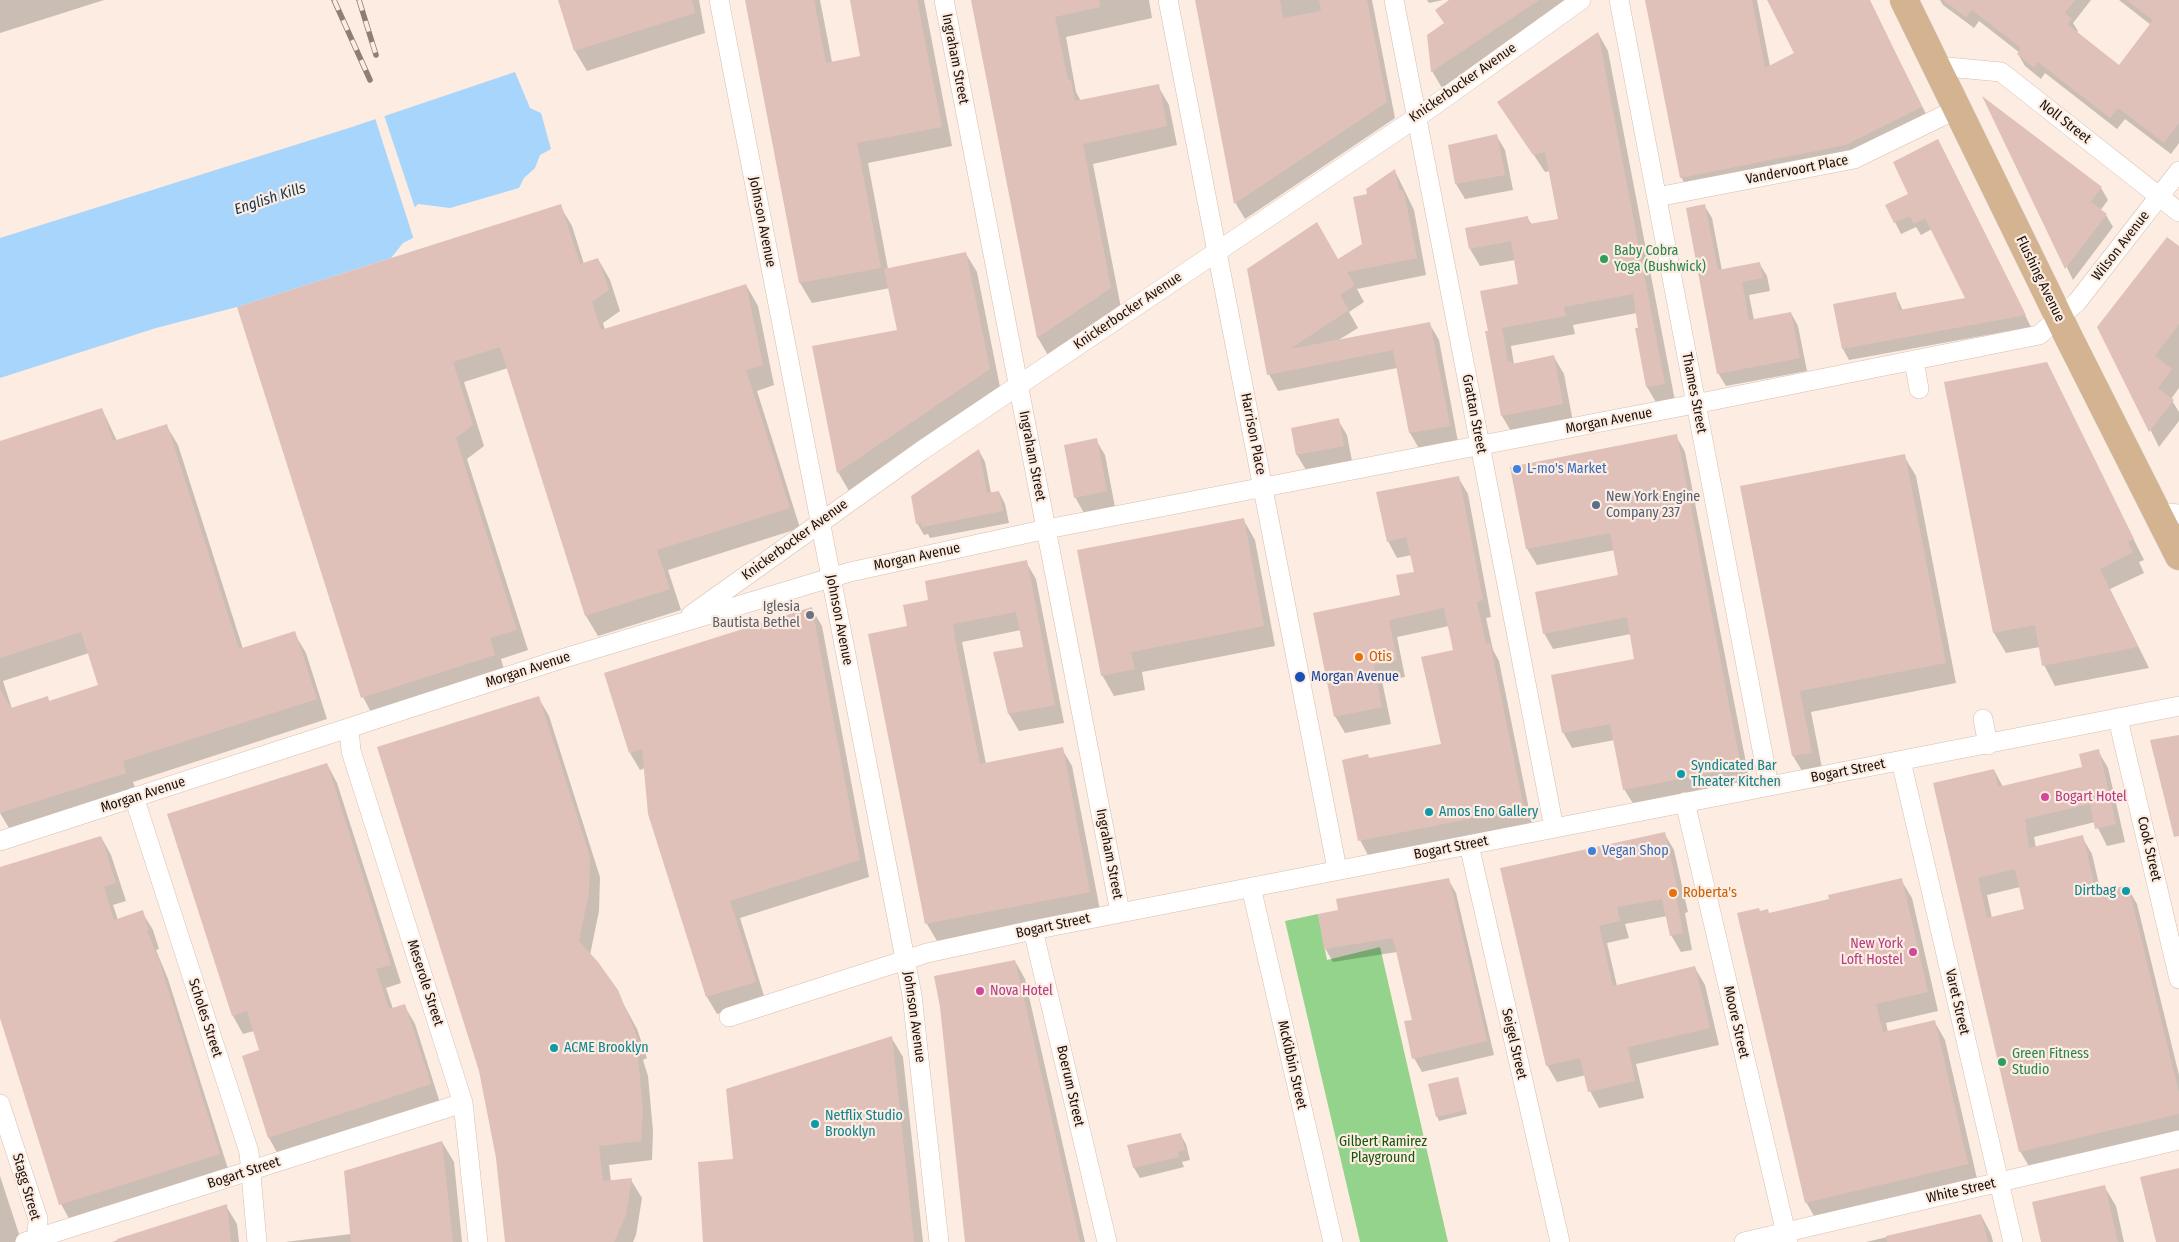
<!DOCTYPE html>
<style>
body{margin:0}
canvas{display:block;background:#fcece1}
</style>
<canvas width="2179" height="1242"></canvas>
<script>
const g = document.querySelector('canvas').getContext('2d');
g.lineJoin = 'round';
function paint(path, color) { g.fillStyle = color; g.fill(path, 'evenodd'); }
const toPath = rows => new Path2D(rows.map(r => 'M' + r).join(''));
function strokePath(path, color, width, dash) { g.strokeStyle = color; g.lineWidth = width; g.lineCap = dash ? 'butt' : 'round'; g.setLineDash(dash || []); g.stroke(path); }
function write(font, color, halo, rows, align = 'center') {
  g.font = font + ' "Fira Sans Condensed",sans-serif'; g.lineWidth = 4.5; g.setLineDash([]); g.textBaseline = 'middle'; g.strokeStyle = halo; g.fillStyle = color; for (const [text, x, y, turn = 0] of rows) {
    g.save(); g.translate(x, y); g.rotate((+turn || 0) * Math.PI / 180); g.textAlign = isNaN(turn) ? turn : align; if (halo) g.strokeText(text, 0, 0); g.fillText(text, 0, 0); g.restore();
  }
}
paint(toPath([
 [1318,914,1327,960,1380,947,1448,1242,1360,1242,1285,921]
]), '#94d38c');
paint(toPath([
 [515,72,530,108,541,113,551,149,540,155,535,168,524,178,519,188,450,208,418,204,408,215,415,237,403,243,391,258,237,307,156,328,0,378,0,238,352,127]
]), '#a8d5fc');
paint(toPath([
 [384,115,416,211,411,216,418,237,414,240,375,118]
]), '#fcece1');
paint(toPath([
 [0,0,104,0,0,33],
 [559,0,699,0,705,33,587,71,575,51],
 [746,0,820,0,832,62,862,57,851,0,924,0,952,146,868,163,888,269,966,254,977,272,1000,387,849,491,838,472,813,347,898,331,890,288,812,303,800,283],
 [972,0,1149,0,1152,18,1066,37,1076,92,1081,101,1158,86,1169,105,1177,145,1093,164,1121,308,1049,357,1038,338],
 [1196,0,1372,0,1395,118,1245,219,1236,204],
 [1427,0,1443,0,1429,3],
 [1451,0,1573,0,1442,88,1432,71,1428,36,1445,24],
 [1647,0,1757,0,1770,66,1796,54,1768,0,1869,0,1931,124,1856,161,1691,194,1681,177],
 [1940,0,2091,0,2073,23,2078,31,2076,33,2119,66,2151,25,2119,0,2179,0,2179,143,2171,154,2125,119,2117,129,2045,73,2041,79,2025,66,2018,54,2020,53,1979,21,1974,28,1943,5],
 [1598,33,1608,51,1675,401,1657,404,1647,387,1636,329,1640,329,1637,313,1573,325,1575,334,1511,346,1514,364,1554,357,1564,374,1573,422,1512,433,1502,416,1486,332,1489,332,1520,285,1515,260,1480,266,1470,249,1527,217,1532,225,1559,220,1550,171,1545,172,1499,102],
 [1985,100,2101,188,2108,200,2100,211,2106,215,2113,227,2073,280],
 [1496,135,1505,150,1513,190,1465,199,1456,184,1449,146],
 [1944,152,2031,327,1849,360,1843,349,1834,305,1895,293,1903,311,1966,299,1932,229,1921,235,1916,227,1901,234,1887,206,1910,194],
 [1395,171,1414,210,1426,275,1357,289,1364,302,1349,312,1358,328,1337,341,1429,323,1439,340,1458,442,1420,450,1410,433,1397,368,1278,391,1269,374,1338,261,1364,245,1368,195],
 [1704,205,1712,218,1722,271,1759,263,1767,276,1770,291,1749,295,1754,320,1791,313,1798,326,1807,371,1726,386,1718,373],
 [560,206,572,226,584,264,598,259,610,280,620,311,603,323,605,330,746,285,758,306,774,385,757,391,800,528,668,570,681,610,598,636,586,616,508,368,464,382,484,446,467,459,528,650,501,659,506,676,374,718,363,697,239,308],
 [2179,248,2179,388,2171,399,2179,412,2179,421,2159,447,2099,327],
 [2046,364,2144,560,2139,562,2144,573,2110,589,2149,668,2055,686,2044,665,2040,647,2006,653,1994,633,1946,383],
 [102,409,117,441,166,425,178,445,243,649,294,633,306,653,327,719,133,782,137,793,12,833,0,813,0,442],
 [89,653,100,686,50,702,47,698,12,709,3,681],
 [1338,420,1347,435,1352,461,1306,470,1297,455,1292,429],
 [1676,436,1685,452,1750,783,1634,805,1624,789,1615,740,1572,748,1563,732,1636,660,1631,634,1553,649,1544,633,1620,576,1615,550,1537,565,1527,549,1512,468],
 [1096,440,1105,455,1115,507,1084,513,1075,497],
 [979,451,985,462,991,493,999,492,1005,504,1009,523,930,538,928,534,924,535,917,523],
 [1904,456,1916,476,1956,683,1811,712,1823,773,1805,776,1793,756,1741,487],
 [1458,477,1468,494,1491,617,1486,618,1493,650,1499,661,1532,824,1369,857,1360,840,1369,760,1442,745,1454,651,1449,626,1397,637,1405,677,1382,681,1391,724,1345,733,1335,716,1416,573,1412,555,1397,558,1388,541],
 [1243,519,1255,540,1275,646,1142,672,1145,690,1114,696,1102,675],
 [1026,562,1036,579,1064,723,1019,731,1009,714,1024,648,1021,630,962,642,986,764,1062,749,1072,766,1100,910,937,941,927,924,870,635,909,627,930,601],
 [812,609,822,626,869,877,740,918,765,999,717,1014,707,997,650,814,645,768,640,770,630,753],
 [538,697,549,716,600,877,599,911,590,955,618,994,637,1029,647,1058,643,1060,648,1076,653,1131,652,1160,609,1165,611,1182,631,1180,642,1198,636,1235,633,1242,506,1242],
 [2098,751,2108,768,2125,842,2107,846,2095,822,2034,837,2036,848,2082,837,2092,854,2101,893,2127,887,2137,904,2179,1075,2179,1134,2030,1168,2020,1151,1934,784,1994,770,2003,787,2084,768],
 [2020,887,2025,910,1992,918,1987,895],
 [327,764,337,783,401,983,386,988,393,1009,404,1005,415,1024,440,1103,279,1156,269,1138,243,1057,261,1051,254,1031,243,1034,233,1016],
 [1664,833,1674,850,1688,912,1685,913,1692,950,1681,952,1671,935,1667,916,1625,924,1629,938,1607,943,1617,986,1695,968,1705,985,1719,1045,1636,1064,1644,1098,1599,1108,1590,1091,1586,1075,1557,1082,1547,1065,1501,869],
 [101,837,111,855,126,901,113,905,118,920,142,912,153,930,159,949,156,950,168,979,229,1172,71,1222,61,1204,0,1014,0,869],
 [1448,879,1456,893,1494,1055,1422,1072,1414,1058,1413,1021,1397,952,1333,962,1325,948,1340,911],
 [1901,880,1912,898,1938,1011,1886,1023,1888,1032,1934,1021,1945,1040,1978,1183,1817,1221,1806,1202,1760,913,1770,915,1831,900],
 [1015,961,1025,979,1085,1242,967,1242],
 [891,1037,903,1057,923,1242,706,1242,734,1160],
 [1458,1079,1467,1114,1439,1121,1437,1116],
 [1180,1134,1186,1144,1190,1160,1182,1162,1184,1167,1140,1178,1134,1168,1129,1146],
 [442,1142,454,1162,462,1242,285,1242,351,1234],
 [0,1176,21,1240,15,1242,0,1242],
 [2104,1186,2116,1206,2124,1242,2042,1242],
 [226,1206,237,1224,239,1242,112,1242],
 [1981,1215,1991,1234,1993,1242,1866,1242]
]), '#0003');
paint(toPath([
 [558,0,692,0,695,13,574,51],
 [745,0,814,0,826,63,860,56,850,0,917,0,942,127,857,143,881,268,799,283],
 [971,0,1099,0,1100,7,1055,17,1068,80,1071,80,1075,101,1159,84,1167,126,1083,144,1111,288,1037,338],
 [1195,0,1280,0,1283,18,1321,11,1319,0,1367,0,1387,102,1234,204],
 [1449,0,1539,0,1431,72,1427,35,1444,23,1435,10],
 [1645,0,1752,0,1765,68,1794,53,1767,0,1870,0,1922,107,1846,145,1680,178],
 [1943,0,2075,0,2065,13,2072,19,2067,24,2119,65,2153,20,2126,0,2179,0,2179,123,2164,143,2118,108,2110,118,2038,62,2034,68,2017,54,2021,48,1972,10,1966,17],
 [1598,32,1665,384,1646,387,1635,328,1638,328,1633,294,1564,307,1566,316,1502,328,1508,362,1511,361,1512,364,1554,355,1563,404,1501,416,1485,331,1488,331,1480,291,1518,284,1511,241,1469,249,1465,228,1528,216,1529,224,1558,219,1545,152,1533,155,1497,102],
 [1982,96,2102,187,2091,202,2107,214,2065,269],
 [1497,134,1505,175,1455,184,1448,145],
 [1938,139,2026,315,1842,349,1833,304,1896,292,1899,310,1965,298,1925,218,1914,224,1910,216,1894,223,1885,205,1908,194,1893,162],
 [1395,169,1399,188,1404,192,1417,258,1347,272,1355,285,1340,295,1349,310,1290,349,1430,322,1450,426,1409,433,1393,350,1267,375,1247,269,1317,222,1338,259,1362,244,1353,197,1367,194,1366,189],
 [561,204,580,264,598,258,609,290,592,302,601,330,746,284,763,365,746,370,790,508,657,550,670,589,585,616,500,347,453,362,473,425,456,438,517,630,490,638,495,655,361,698,237,307],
 [1705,204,1718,270,1760,262,1763,278,1742,282,1749,320,1791,312,1800,358,1717,374,1686,208],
 [2167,237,2179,246,2179,324,2155,356,2172,369,2158,388,2174,400,2149,432,2097,327],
 [966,252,990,369,837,473,812,346,897,330,884,269],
 [2047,362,2134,539,2128,542,2133,552,2100,569,2138,647,2042,666,2035,625,1993,633,1944,382],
 [102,408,113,441,167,424,239,649,295,631,317,699,123,761,126,773,0,813,0,689,11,708,48,696,49,701,98,685,81,632,0,658,0,441],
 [1339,418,1344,446,1296,455,1291,428],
 [1677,434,1741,767,1623,790,1610,724,1562,733,1551,675,1634,659,1627,617,1543,634,1535,592,1618,575,1610,533,1526,549,1510,467],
 [1097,438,1107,491,1074,498,1064,445],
 [979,449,987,493,999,491,1003,511,922,527,921,523,916,524,911,496],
 [1905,454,1946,663,1800,691,1812,753,1792,756,1740,486],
 [1459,476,1483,600,1477,602,1486,644,1490,643,1524,808,1358,841,1342,760,1368,754,1369,758,1441,744,1421,657,1453,650,1444,608,1389,620,1397,660,1374,665,1382,707,1334,717,1313,613,1400,595,1396,575,1414,572,1406,537,1387,542,1376,492],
 [1244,518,1264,626,1131,652,1135,669,1101,676,1077,550],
 [1027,560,1055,705,1008,714,993,652,1023,647,1016,612,953,624,955,639,980,764,1063,747,1090,892,925,924,868,634,907,626,903,605,928,600,925,581],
 [812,607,860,860,730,901,756,982,706,997,648,814,642,749,629,753,604,673],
 [539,696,590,857,589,892,579,941,598,962,618,990,638,1039,633,1041,638,1056,643,1111,641,1141,599,1146,603,1181,632,1178,626,1215,614,1242,505,1242,496,1158,479,1071,377,747],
 [2179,735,2179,836,2174,837,2150,740],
 [2099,749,2116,824,2095,829,2090,804,2025,819,2029,848,2083,835,2096,893,2128,885,2179,1093,2179,1114,2019,1152,1933,783,1994,769,1998,787,2082,767,2079,754],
 [2015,869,2024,909,1987,918,1978,878],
 [327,763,391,965,376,969,389,1009,405,1004,431,1084,268,1138,242,1056,259,1050,247,1011,232,1016,167,814],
 [1665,832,1679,896,1676,896,1683,933,1670,936,1662,899,1617,907,1620,921,1599,926,1613,986,1695,966,1710,1028,1628,1047,1635,1081,1588,1092,1580,1058,1546,1066,1500,868],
 [101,836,116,883,104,887,114,920,143,910,149,931,147,931,159,960,220,1154,59,1205,0,1018,0,867],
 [1449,878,1487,1041,1412,1059,1404,1021,1412,1020,1393,938,1324,949,1318,914,1338,910,1336,899],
 [1902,878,1928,992,1876,1004,1883,1032,1935,1020,1968,1164,1805,1203,1737,913,1759,908,1760,911,1768,909,1769,913,1829,899,1828,895],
 [1015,960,1060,1155,1080,1242,965,1242,940,1007,934,976],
 [892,1036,914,1242,703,1242,698,1162,733,1159,726,1089],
 [1458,1077,1466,1110,1436,1117,1428,1084],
 [1181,1133,1185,1150,1178,1152,1179,1157,1133,1168,1127,1145],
 [442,1141,453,1242,351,1242,344,1171],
 [2179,1168,2179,1242,2156,1242,2140,1177],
 [2105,1185,2118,1242,2041,1242,2032,1202],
 [227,1204,231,1242,118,1242,117,1239],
 [1981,1214,1988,1242,1887,1242,1886,1236]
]), '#e0c1b9');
const street = toPath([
 [719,0,912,995,939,1242],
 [944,0,1120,912],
 [1168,0,1337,869],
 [1394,0,1554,828],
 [1619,0,1769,786],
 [1937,66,2001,72,2179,212],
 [1657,197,1854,159,1957,109],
 [1914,361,1919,389],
 [2158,512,2179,514],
 [691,615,921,451,1432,107,1581,0],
 [1983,719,1988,745],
 [2118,719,2179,979],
 [349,728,351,751,463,1103,478,1242],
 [1901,761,2013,1242],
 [134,797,249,1152,257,1242],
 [1685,802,1788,1242],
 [0,841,558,660,850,572,1047,529,1715,400,2039,335,2077,302,2179,171],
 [1469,845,1560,1242],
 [1251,887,1333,1242],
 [1033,930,1107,1242],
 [729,1017,927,953,1033,930,2179,706],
 [0,1104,38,1219,37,1242],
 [25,1242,463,1103],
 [1744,1242,2179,1140]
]);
const primary = toPath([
 [1904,0,2069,338,2179,556]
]);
strokePath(street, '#d8beae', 20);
strokePath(primary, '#d1cfce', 29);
strokePath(street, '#fff', 19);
strokePath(primary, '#d3b390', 28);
const rail = toPath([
 [334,0,370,80],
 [359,0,376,55]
]);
strokePath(rail, '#8c7f77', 5.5);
strokePath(rail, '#fcece1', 4, [11]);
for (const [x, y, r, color] of [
 [1604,259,5,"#2e9e5b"],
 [1517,469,5,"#3f7fe0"],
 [1596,505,5,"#5c6f8a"],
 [810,615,5,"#6b7280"],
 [1359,657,5,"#e8710a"],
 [1300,677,6,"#1a4fb4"],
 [1681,774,5,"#0f9aa8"],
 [2045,797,5,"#d1479c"],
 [1429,812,5,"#0f9aa8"],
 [1592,851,5,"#3f7fe0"],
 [2126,891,5,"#0f9aa8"],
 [1673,893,5,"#e8710a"],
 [1913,952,5,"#d1479c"],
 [980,991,5,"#d1479c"],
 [554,1048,5,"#0f9aa8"],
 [2002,1062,5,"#2e9e5b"],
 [815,1124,5,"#0f9aa8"]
]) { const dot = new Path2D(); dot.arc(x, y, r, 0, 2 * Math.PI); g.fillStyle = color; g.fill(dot); strokePath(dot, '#fcece1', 2); }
write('14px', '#19100a', '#fcece1', [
 ["Ingraham Street",955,59,79],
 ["Knickerbocker Avenue",1463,83,-35],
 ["Noll Street",2065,122,38],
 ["Vandervoort Place",1797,170,-11],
 ["Johnson Avenue",762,222,79],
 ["Wilson Avenue",2121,246,-52],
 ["Flushing Avenue",2040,279,64],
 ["Knickerbocker Avenue",1128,311,-34],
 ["Thames Street",1694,393,79],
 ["Grattan Street",1474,414,79],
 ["Morgan Avenue",1609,421,-11],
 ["Harrison Place",1253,434,79],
 ["Ingraham Street",1032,456,79],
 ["Knickerbocker Avenue",795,540,-36],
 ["Morgan Avenue",917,557,-12],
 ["Johnson Avenue",839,620,79],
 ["Morgan Avenue",528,670,-18],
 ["Bogart Street",1848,771,-11],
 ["Morgan Avenue",143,795,-18],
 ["Bogart Street",1451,848,-11],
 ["Cook Street",2149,849,77],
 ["Ingraham Street",1109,854,79],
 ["Bogart Street",1053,926,-12],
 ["Meserole Street",425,983,72],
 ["Varet Street",1957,1002,77],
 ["Johnson Avenue",914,1017,82],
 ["Scholes Street",205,1018,72],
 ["Moore Street",1736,1022,77],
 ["Seigel Street",1514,1044,77],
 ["McKibbin Street",1292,1065,77],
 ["Boerum Street",1070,1086,77],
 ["Bogart Street",244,1173,-18],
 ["Stagg Street",26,1187,74],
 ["White Street",1961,1191,-13]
]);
write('14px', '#27864d', '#fcece1', [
 ["Baby Cobra",1614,251],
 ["Yoga (Bushwick)",1614,267],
 ["Green Fitness",2012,1054],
 ["Studio",2012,1070]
], 'left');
write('14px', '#366cbe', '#fcece1', [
 ["L-mo's Market",1527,469],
 ["Vegan Shop",1602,851]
], 'left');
write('14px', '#4e5e75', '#fcece1', [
 ["New York Engine",1606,497],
 ["Company 237",1606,513]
], 'left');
write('14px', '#5b616d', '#fcece1', [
 ["Iglesia",800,607],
 ["Bautista Bethel",800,623]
], 'right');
write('14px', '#c56008', '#fcece1', [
 ["Otis",1369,657],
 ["Roberta's",1683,893]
], 'left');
write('14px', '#164399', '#fcece1', [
 ["Morgan Avenue",1311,677]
], 'left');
write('14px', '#0d838f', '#fcece1', [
 ["Syndicated Bar",1691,766],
 ["Theater Kitchen",1691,782],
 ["Amos Eno Gallery",1439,812],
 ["Dirtbag",2116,891,"right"],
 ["ACME Brooklyn",564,1048],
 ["Netflix Studio",825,1116],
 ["Brooklyn",825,1132]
], 'left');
write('14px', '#b23c85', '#fcece1', [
 ["Bogart Hotel",2055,797],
 ["New York",1903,944,"right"],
 ["Loft Hostel",1903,960,"right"],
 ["Nova Hotel",990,991]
], 'left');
write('14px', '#14550d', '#fcece1', [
 ["Gilbert Ramirez",1383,1142],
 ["Playground",1383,1158]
]);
write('italic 15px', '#153650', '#fcece1', [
 ["English Kills",270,199,-18]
]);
</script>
